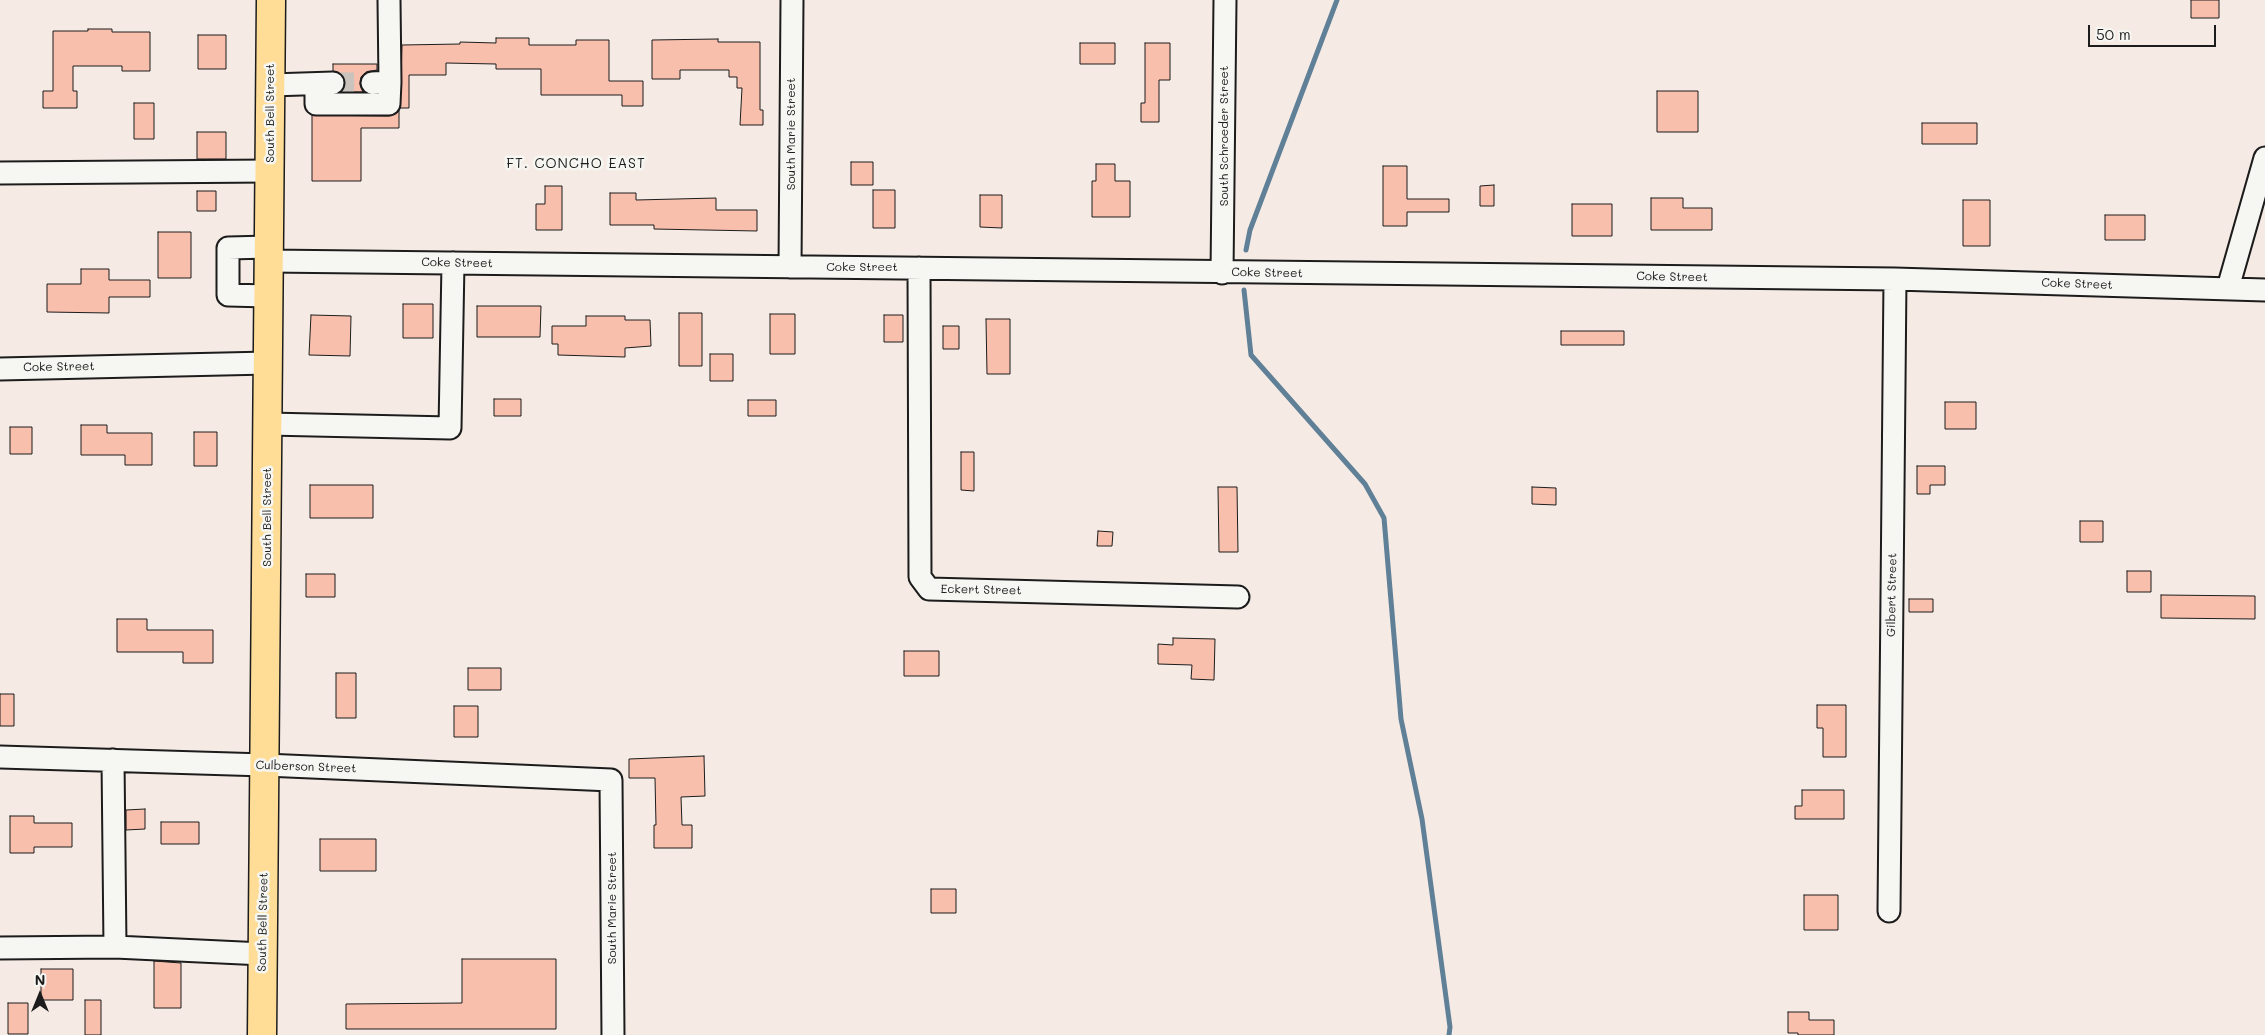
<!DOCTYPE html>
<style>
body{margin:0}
#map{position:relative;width:2265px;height:1035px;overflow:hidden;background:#f6ebe4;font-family:Mali,sans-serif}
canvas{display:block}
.north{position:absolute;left:15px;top:970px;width:50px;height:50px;-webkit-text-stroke:4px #f6f6f2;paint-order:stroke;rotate:0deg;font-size:14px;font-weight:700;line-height:20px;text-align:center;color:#1c1c1c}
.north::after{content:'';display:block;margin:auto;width:18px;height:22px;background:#1c1c1c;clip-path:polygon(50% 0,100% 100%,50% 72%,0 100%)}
.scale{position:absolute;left:2088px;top:25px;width:128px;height:22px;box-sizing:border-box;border:2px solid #1c1c1c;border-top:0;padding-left:6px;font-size:15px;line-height:18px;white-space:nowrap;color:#1c1c1c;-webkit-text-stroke:4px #f6f6f2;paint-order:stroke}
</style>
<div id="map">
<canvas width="2265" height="1035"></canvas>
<div class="north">N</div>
<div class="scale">50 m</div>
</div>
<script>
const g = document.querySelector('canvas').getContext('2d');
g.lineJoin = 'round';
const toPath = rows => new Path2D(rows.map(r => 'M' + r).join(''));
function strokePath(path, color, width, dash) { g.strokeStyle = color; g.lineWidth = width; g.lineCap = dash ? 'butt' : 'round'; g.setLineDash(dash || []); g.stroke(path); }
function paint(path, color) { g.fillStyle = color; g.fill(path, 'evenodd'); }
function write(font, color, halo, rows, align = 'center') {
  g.font = font + ' Mali,sans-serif'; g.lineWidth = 5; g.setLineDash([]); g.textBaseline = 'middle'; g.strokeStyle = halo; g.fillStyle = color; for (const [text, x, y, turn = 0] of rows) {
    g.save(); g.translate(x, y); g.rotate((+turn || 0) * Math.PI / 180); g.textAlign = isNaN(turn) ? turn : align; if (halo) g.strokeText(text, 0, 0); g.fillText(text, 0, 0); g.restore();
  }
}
strokePath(toPath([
 [1246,250,1250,230,1337,0],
 [1244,290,1251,355,1365,484,1384,518,1401,719,1422,819,1450,1027,1449,1035]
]), '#608098', 5);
const building = toPath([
 [2191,0,2219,0,2219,18,2191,18,2191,0],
 [88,29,112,29,112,32,150,32,150,71,122,71,122,66,73,66,73,91,77,91,77,108,43,108,43,91,53,91,53,31,88,31,88,29],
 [198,35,226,35,226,69,198,69,198,35],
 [496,38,529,38,529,45,576,45,576,40,609,40,609,81,643,81,643,106,622,106,622,95,541,95,541,69,496,69,496,64,446,63,446,75,409,75,409,108,400,108,402,45,460,44,460,42,496,43,496,38],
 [718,39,718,42,760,42,760,110,763,110,763,125,740,125,742,88,737,88,737,77,729,77,729,70,680,70,680,79,652,79,652,40,718,39],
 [1080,43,1115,43,1115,64,1080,64,1080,43],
 [1145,43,1170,43,1170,80,1159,80,1159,122,1141,122,1141,103,1145,103,1145,43],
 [333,64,377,64,377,70,366,72,361,77,360,84,363,92,342,92,345,83,344,77,333,71,333,64],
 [1657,91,1698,91,1698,132,1657,132,1657,91],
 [134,103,154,103,154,139,134,139,134,103],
 [399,111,399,128,361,128,361,181,312,181,312,115,389,116,399,111],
 [1922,123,1977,123,1977,144,1922,144,1922,123],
 [197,132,226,132,226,159,197,159,197,132],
 [851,162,873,162,873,185,851,185,851,162],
 [1096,164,1115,164,1115,181,1130,181,1130,217,1092,217,1092,181,1096,181,1096,164],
 [1383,166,1407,166,1407,199,1449,199,1449,212,1407,212,1407,226,1383,226,1383,166],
 [1494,185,1494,206,1480,206,1480,186,1494,185],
 [545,186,562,186,562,230,536,230,536,204,545,204,545,186],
 [873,190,895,190,895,228,873,228,873,190],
 [197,191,216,191,216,211,197,211,197,191],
 [610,193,636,193,636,200,716,198,716,210,757,210,757,231,654,229,654,225,610,225,610,193],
 [980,195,1002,195,1002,228,980,227,980,195],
 [1651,198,1683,198,1683,208,1712,208,1712,230,1651,230,1651,198],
 [1963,200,1990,200,1990,246,1963,246,1963,200],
 [1572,204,1612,204,1612,236,1572,236,1572,204],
 [2105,215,2145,215,2145,240,2105,240,2105,215],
 [158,232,191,232,191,278,158,278,158,232],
 [81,269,109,269,109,280,150,280,150,297,109,297,109,313,47,312,47,284,81,284,81,269],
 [403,304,433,304,433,338,403,338,403,304],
 [477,306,541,306,540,337,477,337,477,306],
 [679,313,702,313,702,366,679,366,679,313],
 [770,314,795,314,795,354,770,354,770,314],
 [311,315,351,316,350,356,309,355,311,315],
 [884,315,903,315,903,342,884,342,884,315],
 [586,316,625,316,625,320,650,320,651,346,625,348,625,357,558,355,558,344,552,344,552,326,586,326,586,316],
 [986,319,1010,319,1010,374,987,374,986,319],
 [943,326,959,326,959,349,943,349,943,326],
 [1561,331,1624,331,1624,345,1561,345,1561,331],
 [710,354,733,354,733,381,710,381,710,354],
 [494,399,521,399,521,416,494,416,494,399],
 [748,400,776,400,776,416,748,416,748,400],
 [1945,402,1976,402,1976,429,1945,429,1945,402],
 [81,425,107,425,107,433,152,433,152,465,125,465,125,455,81,455,81,425],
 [10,427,32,427,32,454,10,454,10,427],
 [194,432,217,432,217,466,194,466,194,432],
 [961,452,974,452,974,491,961,490,961,452],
 [1917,466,1945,466,1945,485,1930,485,1930,494,1917,494,1917,466],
 [310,485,373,485,373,518,310,518,310,485],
 [1218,487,1237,487,1238,552,1219,552,1218,487],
 [1532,487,1556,488,1556,505,1532,504,1532,487],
 [2080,521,2103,521,2103,542,2080,542,2080,521],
 [1098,531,1113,532,1112,546,1097,546,1098,531],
 [2127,571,2151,571,2151,592,2127,592,2127,571],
 [306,574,335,574,335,597,306,597,306,574],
 [2161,595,2255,596,2255,619,2161,618,2161,595],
 [1909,599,1933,599,1933,612,1909,612,1909,599],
 [117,619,147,619,147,630,213,630,213,663,183,663,183,652,117,652,117,619],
 [1173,638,1215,639,1214,680,1191,679,1192,665,1158,664,1158,644,1173,645,1173,638],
 [904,651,939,651,939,676,904,676,904,651],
 [468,668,501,668,501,690,468,690,468,668],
 [336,673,356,673,356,718,336,718,336,673],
 [0,694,14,694,14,726,0,726,0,694],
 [1817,705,1846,705,1846,757,1823,757,1823,728,1817,728,1817,705],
 [454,706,478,706,478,737,454,737,454,706],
 [704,756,705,796,681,797,682,825,692,825,692,848,654,848,654,825,656,825,655,778,629,778,629,759,704,756],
 [1802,790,1844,790,1844,819,1795,819,1795,806,1802,806,1802,790],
 [145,809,145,829,126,830,126,810,145,809],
 [10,816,34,816,34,823,72,823,72,847,34,847,34,853,10,853,10,816],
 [161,822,199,822,199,844,161,844,161,822],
 [320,839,376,839,376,871,320,871,320,839],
 [931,889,956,889,956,913,931,913,931,889],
 [1804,895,1838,895,1838,930,1804,930,1804,895],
 [462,959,556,959,556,1029,346,1029,346,1004,462,1003,462,959],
 [154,961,181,963,181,1008,154,1008,154,961],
 [41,969,73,969,73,1000,41,1000,41,969],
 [85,1000,101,1000,101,1035,85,1035,85,1000],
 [8,1003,28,1003,28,1034,8,1034,8,1003],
 [1788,1012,1809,1012,1809,1020,1834,1020,1834,1035,1798,1035,1798,1033,1788,1033,1788,1012]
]);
paint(building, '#f8bfad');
strokePath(building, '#1c1c1c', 1);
strokePath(toPath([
 [333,83,372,83]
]), '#cac2bc', 21, [21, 11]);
const minor = toPath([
 [372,83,390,82,389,0],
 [316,84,316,104,389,104,390,82],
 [271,85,333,83],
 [0,173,270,171],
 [269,261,1895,279,2265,290],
 [790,267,792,0],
 [919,268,920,577,929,589,1238,597],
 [1222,273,1225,0],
 [2228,288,2265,158],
 [268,296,228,295,228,248,269,247],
 [0,369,268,363],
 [268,424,450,428,453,263],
 [0,757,265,765,611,780,613,1035],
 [113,760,115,947],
 [1889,911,1895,279],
 [0,948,115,947,263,954]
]);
const major = toPath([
 [262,1035,271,0]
]);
strokePath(minor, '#1c1c1c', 25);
strokePath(major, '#1c1c1c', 31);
strokePath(minor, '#f6f6f2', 21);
strokePath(major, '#ffdd96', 28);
write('12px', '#1c1c1c', '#f6f6f2', [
 ["South Bell Street",270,113,-90],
 ["South Marie Street",791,134,-90],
 ["South Schroeder Street",1224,136,-90],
 ["Coke Street",457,263,1],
 ["Coke Street",862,267],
 ["Coke Street",1267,273,1],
 ["Coke Street",1672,277,1],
 ["Coke Street",2077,284,2],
 ["Coke Street",59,367,-1],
 ["South Bell Street",267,517,-90],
 ["Eckert Street",981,590,1],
 ["Gilbert Street",1892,595,-89],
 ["Culberson Street",306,767,2],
 ["South Marie Street",612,908,-90],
 ["South Bell Street",263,922,-89]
]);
g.letterSpacing = '1px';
write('14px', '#1c1c1c', '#f6f6f2', [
 ["FT. CONCHO EAST",576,164]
]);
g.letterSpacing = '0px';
</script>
